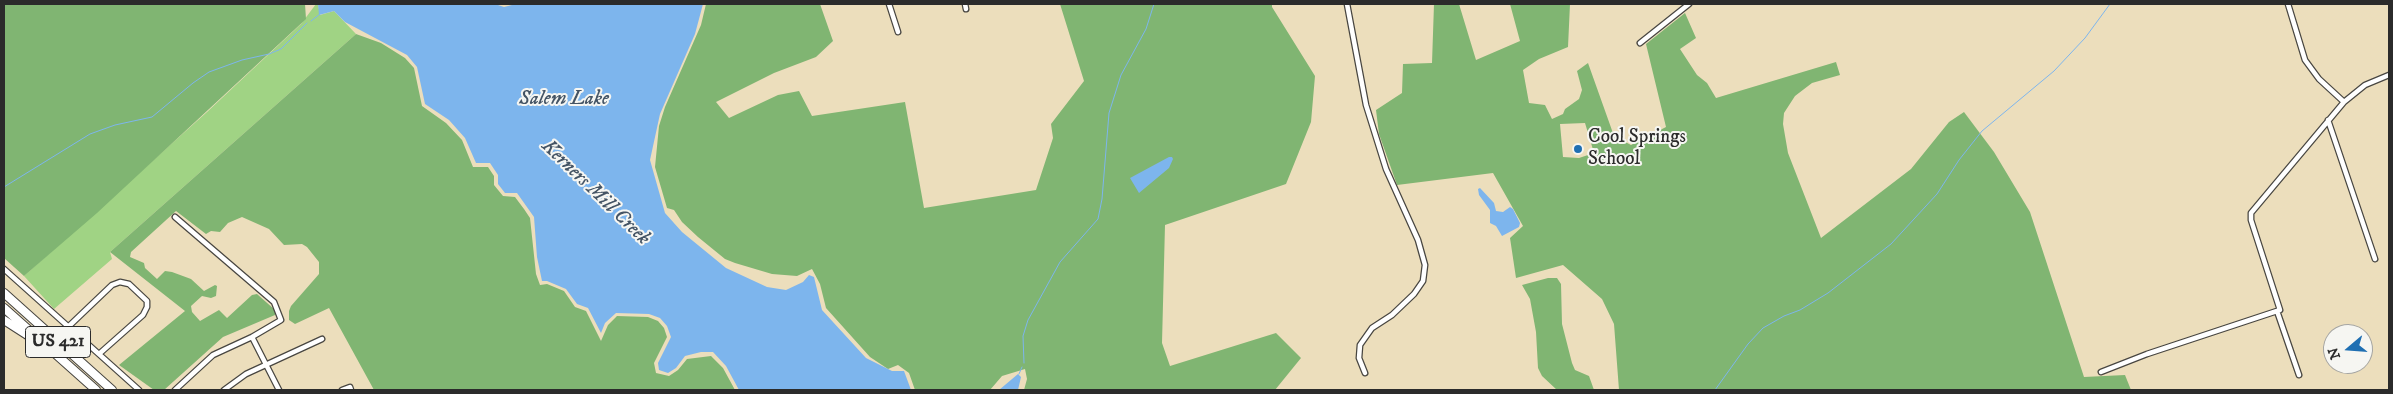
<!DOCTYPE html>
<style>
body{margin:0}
#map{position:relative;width:2393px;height:394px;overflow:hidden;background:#ecdebc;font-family:"IM FELL DW Pica",serif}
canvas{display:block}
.frame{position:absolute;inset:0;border:5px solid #2b2b2b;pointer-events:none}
.north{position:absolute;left:2323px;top:324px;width:50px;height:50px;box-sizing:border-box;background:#f6f6f2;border:1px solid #a5a5a2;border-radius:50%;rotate:252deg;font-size:14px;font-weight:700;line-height:20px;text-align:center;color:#2b2b2b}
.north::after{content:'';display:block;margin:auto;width:18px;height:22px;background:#1f6fb2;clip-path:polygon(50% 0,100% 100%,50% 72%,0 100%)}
</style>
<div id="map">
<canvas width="2393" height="394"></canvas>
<div class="frame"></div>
<div class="north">N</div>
</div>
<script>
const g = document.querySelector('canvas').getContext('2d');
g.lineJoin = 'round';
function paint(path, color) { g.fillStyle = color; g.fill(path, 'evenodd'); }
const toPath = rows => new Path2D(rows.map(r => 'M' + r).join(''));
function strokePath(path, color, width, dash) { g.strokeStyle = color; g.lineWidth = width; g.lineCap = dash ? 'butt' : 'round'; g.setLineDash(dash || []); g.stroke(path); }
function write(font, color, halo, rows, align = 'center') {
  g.font = font + ' "IM FELL DW Pica",serif'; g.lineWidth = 4; g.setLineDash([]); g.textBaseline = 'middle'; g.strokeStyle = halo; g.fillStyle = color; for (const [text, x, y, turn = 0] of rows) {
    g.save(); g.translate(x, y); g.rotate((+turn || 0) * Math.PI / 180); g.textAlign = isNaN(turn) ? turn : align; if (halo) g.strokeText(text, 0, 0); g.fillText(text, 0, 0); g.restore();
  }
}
paint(toPath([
 [316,4,318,4,320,15,334,11,356,34,110,252,112,259,54,309,24,276,207,112,301,24]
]), '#a0d384');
paint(toPath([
 [4,4,305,4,306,19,97,213,24,276,4,258],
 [706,4,820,4,833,41,816,57,774,73,716,102,729,118,778,95,799,91,812,116,905,102,924,208,1036,190,1053,138,1051,124,1084,81,1060,4,1272,4,1272,7,1315,76,1311,122,1286,184,1165,225,1162,343,1170,366,1276,333,1301,358,1275,390,1024,390,1027,379,1025,369,1002,376,990,390,915,390,909,373,898,365,888,369,870,357,826,308,820,284,812,269,797,276,772,274,735,263,725,259,698,237,682,222,674,210,667,208,655,167,659,126,665,107,701,25],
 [1434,4,1459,4,1476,60,1520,41,1510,4,1570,4,1568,47,1539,59,1523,70,1529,103,1545,105,1552,119,1563,114,1565,109,1579,99,1582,90,1577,71,1588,63,1614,136,1631,145,1666,127,1646,44,1685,13,1696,38,1680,49,1697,75,1707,83,1716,98,1836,62,1840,75,1812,83,1795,96,1784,113,1783,124,1788,153,1821,238,1911,169,1949,122,1964,112,1994,152,2030,212,2084,377,2125,375,2131,390,1619,390,1614,324,1602,299,1563,265,1516,278,1510,238,1523,226,1493,173,1397,185,1379,134,1376,110,1402,93,1403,64,1432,63],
 [1585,123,1594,153,1579,158,1563,157,1560,124],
 [356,34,381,43,405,58,414,68,422,106,446,123,462,140,473,167,488,167,494,176,494,185,503,196,515,197,524,209,530,218,536,274,540,285,547,284,564,291,575,307,586,311,601,341,608,325,617,316,648,317,658,321,664,328,667,337,654,363,656,373,669,376,678,370,687,359,711,356,723,368,735,390,374,390,329,308,295,324,289,320,289,311,291,306,319,274,319,262,307,247,302,244,284,245,269,229,242,217,228,223,220,232,211,231,206,234,176,211,131,252,130,257,144,263,145,268,157,279,165,271,172,272,191,279,204,291,215,285,217,286,216,296,211,298,202,296,191,306,192,312,200,321,219,310,227,318,252,295,257,294,275,310,275,315,223,337,164,390,154,390,119,365,185,311,110,252],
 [1548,278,1557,278,1561,284,1562,324,1572,363,1575,370,1589,376,1594,390,1557,390,1542,376,1538,368,1536,332,1530,299,1522,285]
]), '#80b572');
paint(toPath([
 [318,4,495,4,504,7,516,4,703,4,695,34,660,114,650,160,665,213,682,232,726,268,767,287,786,290,803,282,809,275,814,277,822,310,866,358,892,371,904,371,911,390,739,390,726,366,713,352,701,352,685,356,676,368,668,373,659,370,658,363,671,337,667,326,660,318,649,314,616,313,605,323,601,333,588,308,577,304,566,289,547,281,542,281,537,257,534,217,517,193,505,193,498,184,498,175,490,163,476,163,465,138,449,120,425,104,417,67,407,55,345,22,334,11,319,15],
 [1169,157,1172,157,1173,159,1169,168,1139,193,1130,178],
 [1480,188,1494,203,1496,211,1503,212,1510,207,1513,209,1520,223,1519,227,1502,236,1496,226,1490,223,1490,210,1479,195,1478,189],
 [1018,374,1021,377,1018,390,999,390]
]), '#7db5ed');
strokePath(toPath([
 [311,21,320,14],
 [4,187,90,134,115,125,152,117,193,83,209,72,242,60,269,54,281,49,307,23],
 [1024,363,1023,336,1028,320,1060,262,1098,219,1102,199,1109,113,1121,75,1146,29,1154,4],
 [1019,374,1022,367],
 [1715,390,1748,344,1763,328,1784,316,1800,310,1828,293,1891,244,1937,194,1959,160,1982,131,2054,71,2085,38,2110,4]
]), '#7db5ed', 1);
const minor = toPath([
 [889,4,898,32],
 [965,4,966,9],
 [1347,4,1366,105,1386,169,1418,240,1425,265,1423,281,1414,294,1392,315,1372,328,1360,345,1359,358,1365,373],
 [2288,4,2305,60,2319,79,2344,102],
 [1640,43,1689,4],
 [2328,120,2375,259],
 [4,269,139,390],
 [2277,311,2299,375],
 [68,327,112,285,120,282,129,284,147,301,147,307,143,315,99,354],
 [252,337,279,390],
 [2101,372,2147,354,2280,310,2251,220,2251,213,2344,102,2365,85,2389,75],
 [175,390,213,355,252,337,281,320,274,302,175,217],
 [224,390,246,374,322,339],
 [342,390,350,387,351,390]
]);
const motorway = toPath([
 [4,293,112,390],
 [4,308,96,390],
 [4,320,32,338]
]);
strokePath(minor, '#484641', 7);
strokePath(motorway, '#484641', 10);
strokePath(minor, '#fff', 4.5);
strokePath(motorway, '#fff', 8);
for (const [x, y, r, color] of [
 [1578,149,5,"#1f6fb2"]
]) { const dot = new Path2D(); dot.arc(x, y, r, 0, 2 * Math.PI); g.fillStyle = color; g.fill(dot); strokePath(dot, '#f6f6f2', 2); }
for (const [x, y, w] of [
 [58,342,65]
]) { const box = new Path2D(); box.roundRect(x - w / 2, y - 15.5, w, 31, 4); g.fillStyle = '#f6f6f2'; g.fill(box); strokePath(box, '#2b2b2b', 1); }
write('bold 18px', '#2b2b2b', null, [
 ["US 421",58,342]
]);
write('19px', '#2b2b2b', '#f6f6f2', [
 ["Cool Springs",1588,138],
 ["School",1588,160]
], 'left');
write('italic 20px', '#445465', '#f6f6f2', [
 ["Salem Lake",564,100],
 ["Kerners Mill Creek",595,193,44]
]);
</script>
